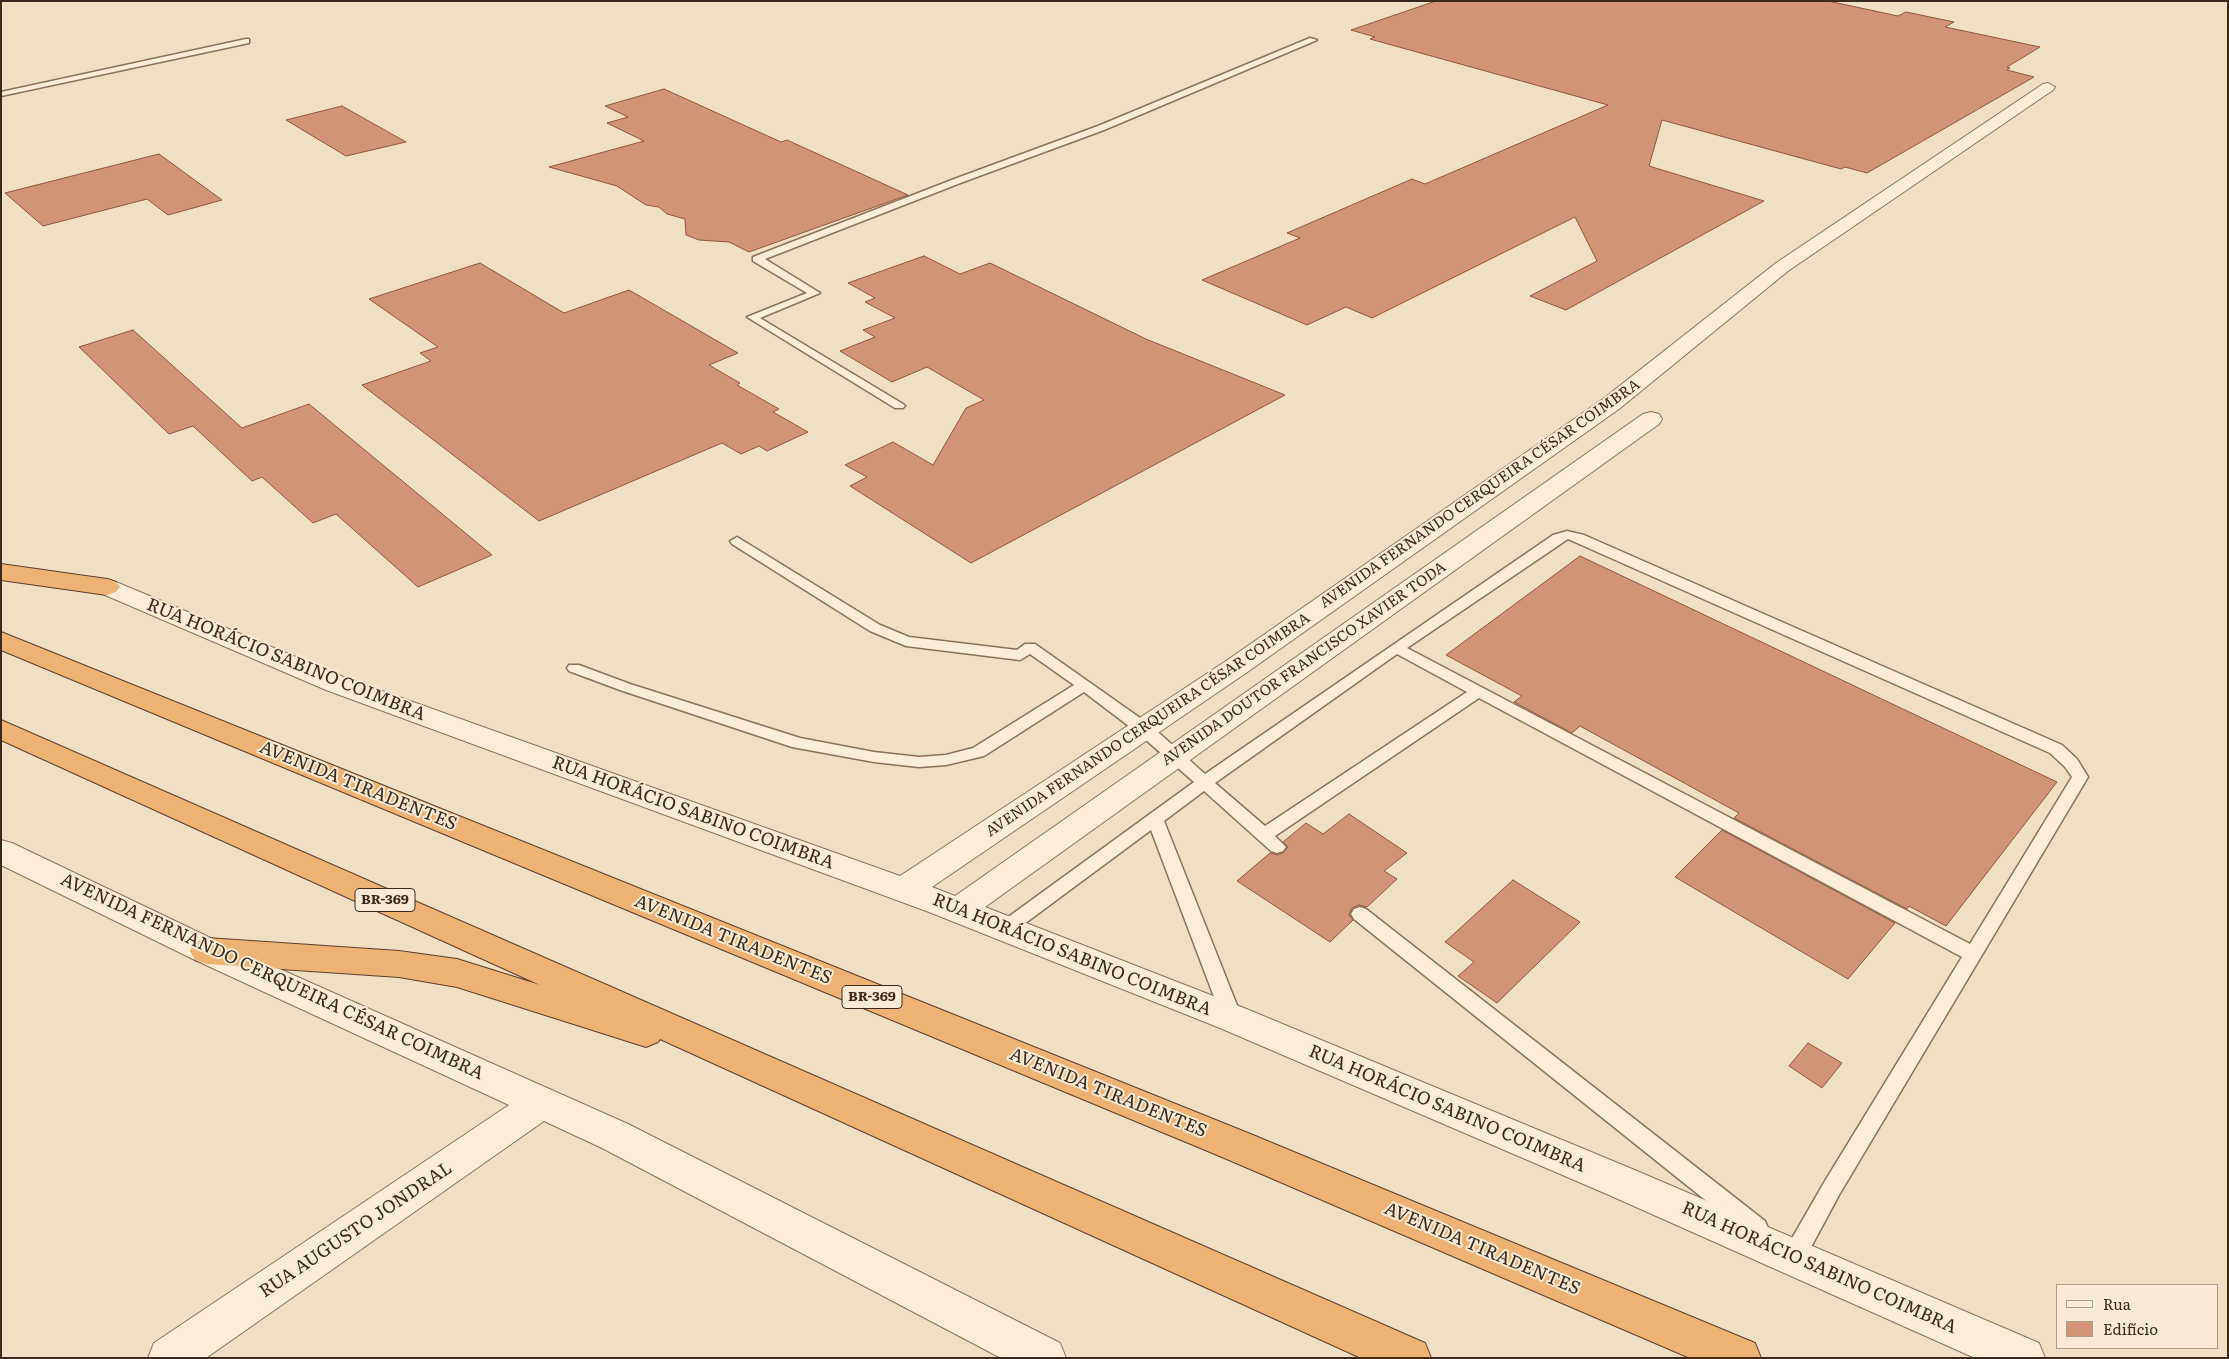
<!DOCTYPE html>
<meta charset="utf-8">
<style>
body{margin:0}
#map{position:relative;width:2229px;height:1359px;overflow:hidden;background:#f1dfc3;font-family:Literata,serif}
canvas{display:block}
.frame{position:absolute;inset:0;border:2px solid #3c291d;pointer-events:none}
.legend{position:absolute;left:2056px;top:1284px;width:162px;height:65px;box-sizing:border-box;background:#f8ead4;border:1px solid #ad9d8b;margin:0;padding:6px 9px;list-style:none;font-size:15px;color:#3c291d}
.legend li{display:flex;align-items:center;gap:10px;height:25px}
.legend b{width:25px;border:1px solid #ad9d8b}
</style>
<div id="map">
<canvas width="2229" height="1359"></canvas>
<div class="frame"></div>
<ul class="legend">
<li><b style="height:6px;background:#fbedd7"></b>Rua</li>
<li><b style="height:14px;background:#d29476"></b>Edifício</li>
</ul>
</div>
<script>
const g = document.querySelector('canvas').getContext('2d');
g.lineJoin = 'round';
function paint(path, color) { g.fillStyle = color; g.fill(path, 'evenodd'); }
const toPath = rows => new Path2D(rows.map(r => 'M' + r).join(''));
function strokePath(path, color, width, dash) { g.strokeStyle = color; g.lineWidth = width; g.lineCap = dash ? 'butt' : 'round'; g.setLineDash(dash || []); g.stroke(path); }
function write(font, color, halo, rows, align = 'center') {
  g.font = font + ' Literata,serif'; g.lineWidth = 4; g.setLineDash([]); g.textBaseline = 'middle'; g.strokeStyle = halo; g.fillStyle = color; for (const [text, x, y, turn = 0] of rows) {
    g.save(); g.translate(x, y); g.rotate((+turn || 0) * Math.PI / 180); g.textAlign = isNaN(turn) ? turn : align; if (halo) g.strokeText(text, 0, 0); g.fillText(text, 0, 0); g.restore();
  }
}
const building = toPath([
 [1436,1,1828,1,1898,16,1906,12,1954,22,1945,27,2040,47,2007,67,2010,68,2007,70,2034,77,1867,173,1845,167,1841,169,1662,120,1649,166,1764,201,1566,310,1530,296,1597,261,1575,217,1372,318,1346,307,1307,325,1202,280,1300,238,1287,233,1412,179,1425,184,1608,105,1370,39,1375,37,1351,30,1436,1],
 [664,89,781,142,787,140,908,195,749,252,729,242,699,240,686,235,685,219,667,214,659,207,646,205,617,186,549,167,644,141,607,123,628,117,605,106,664,89],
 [342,106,406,142,346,156,286,120,342,106],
 [159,154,222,200,168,215,147,199,43,226,5,193,159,154],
 [924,256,960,274,990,263,1146,339,1285,395,971,563,850,486,867,477,845,465,893,442,933,465,966,408,984,400,927,367,892,382,840,351,875,337,863,330,895,318,865,302,875,298,848,283,924,256],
 [480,263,564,313,629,290,738,353,709,365,740,383,737,385,779,409,773,412,808,432,767,451,759,446,741,454,722,443,539,521,362,385,431,361,420,353,438,347,369,299,480,263],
 [133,330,242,428,309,404,492,555,418,587,336,514,313,523,262,477,252,481,193,426,169,434,79,347,133,330],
 [1580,556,2057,782,1946,926,1909,906,1907,909,1734,818,1739,813,1580,726,1572,733,1514,702,1522,696,1446,655,1580,556],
 [1349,814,1407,853,1384,871,1397,879,1367,907,1359,905,1352,908,1349,915,1353,920,1330,942,1237,881,1270,853,1278,855,1284,852,1288,847,1283,842,1306,823,1323,834,1349,814],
 [1722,830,1895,923,1848,979,1675,877,1722,830],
 [1513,880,1580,922,1497,1003,1458,976,1474,962,1445,942,1513,880],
 [1808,1043,1842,1063,1822,1088,1789,1066,1808,1043]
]);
paint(building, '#d29476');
strokePath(building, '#8e553c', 1);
const service = toPath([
 [1310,38,1317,40,1104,130,963,182,765,259,820,293,760,318,903,404,905,406,903,408,895,408,747,317,807,293,753,261,753,257,957,178,1098,126,1310,38],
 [246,39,249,39,249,43,1,96,1,92,246,39],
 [1567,531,1584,535,2062,745,2077,759,2088,777,1839,1195,1802,1264,1794,1267,1784,1263,1781,1256,1784,1249,1787,1247,1825,1181,1962,957,1479,698,1275,836,1286,847,1283,851,1277,853,1271,851,1204,791,1164,821,1242,1018,1239,1024,1232,1026,1225,1024,1222,1018,1151,830,1012,933,1006,935,1000,933,997,928,1000,923,1194,782,1138,733,1084,692,984,756,946,765,919,767,874,762,792,747,620,690,569,671,567,668,569,665,579,665,630,684,800,738,874,752,919,757,946,755,973,748,1074,685,1030,654,1020,660,906,646,870,631,732,544,730,541,737,537,880,625,909,637,1017,650,1025,644,1035,644,1150,725,1205,774,1553,535,1567,531],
 [1568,539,2050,753,2065,767,2072,777,1970,944,1407,648,1568,539],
 [1397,654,1467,692,1265,826,1215,783,1397,654],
 [1360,907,1366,909,1765,1221,1768,1228,1765,1235,1757,1238,1749,1235,1354,919,1351,914,1354,909,1360,907]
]);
const minor = toPath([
 [2048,83,2055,87,2053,90,1788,271,1619,409,1246,673,932,887,955,896,1643,414,1651,412,1659,414,1662,419,1659,424,985,907,1244,1008,1637,1171,2039,1343,2045,1358,1975,1358,1609,1195,1220,1028,929,912,326,690,98,592,94,587,98,582,107,579,116,582,346,678,900,876,1226,661,1603,399,1776,263,2043,84,2048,83],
 [1,840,12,843,219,942,628,1124,1060,1343,1066,1358,1001,1358,602,1148,544,1121,206,1358,148,1358,154,1343,509,1105,195,960,1,865,1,840]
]);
const trunk = toPath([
 [1,564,107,579,116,582,120,587,116,592,107,595,1,580,1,564],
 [1,632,1248,1133,1755,1343,1761,1358,1690,1358,1222,1157,1,650,1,632],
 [1,720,1425,1343,1431,1358,1361,1358,660,1039,658,1042,646,1047,457,987,399,977,207,964,195,960,190,951,195,942,207,938,399,951,457,959,540,985,1,740,1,720]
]);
strokePath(service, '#8d7058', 3);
strokePath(minor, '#8d7058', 2);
strokePath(trunk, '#5b3e2d', 2);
paint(service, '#fbedd7');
paint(minor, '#fbedd7');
paint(trunk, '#eeb374');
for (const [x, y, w] of [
 [385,900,60],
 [872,997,60]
]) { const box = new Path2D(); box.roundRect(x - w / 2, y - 11.5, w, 23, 4); g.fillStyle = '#f8ead4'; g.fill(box); strokePath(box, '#3c291d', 1); }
write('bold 14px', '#3c291d', null, [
 ["BR-369",385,900],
 ["BR-369",872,997]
]);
write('15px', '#3c291d', '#f8ead4', [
 ["AVENIDA FERNANDO CERQUEIRA CÉSAR COIMBRA",1480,494,-35],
 ["AVENIDA DOUTOR FRANCISCO XAVIER TODA",1304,664,-35],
 ["AVENIDA FERNANDO CERQUEIRA CÉSAR COIMBRA",1148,725,-34]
]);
write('18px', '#3c291d', '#f8ead4', [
 ["RUA HORÁCIO SABINO COIMBRA",286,660,22],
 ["AVENIDA TIRADENTES",358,786,22],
 ["RUA HORÁCIO SABINO COIMBRA",693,813,20],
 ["AVENIDA TIRADENTES",733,940,22],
 ["RUA HORÁCIO SABINO COIMBRA",1072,955,22],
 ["AVENIDA FERNANDO CERQUEIRA CÉSAR COIMBRA",272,977,25],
 ["AVENIDA TIRADENTES",1108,1093,22],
 ["RUA HORÁCIO SABINO COIMBRA",1447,1109,23],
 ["RUA AUGUSTO JONDRAL",356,1230,-34],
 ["AVENIDA TIRADENTES",1482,1249,23],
 ["RUA HORÁCIO SABINO COIMBRA",1819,1268,24]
]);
</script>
